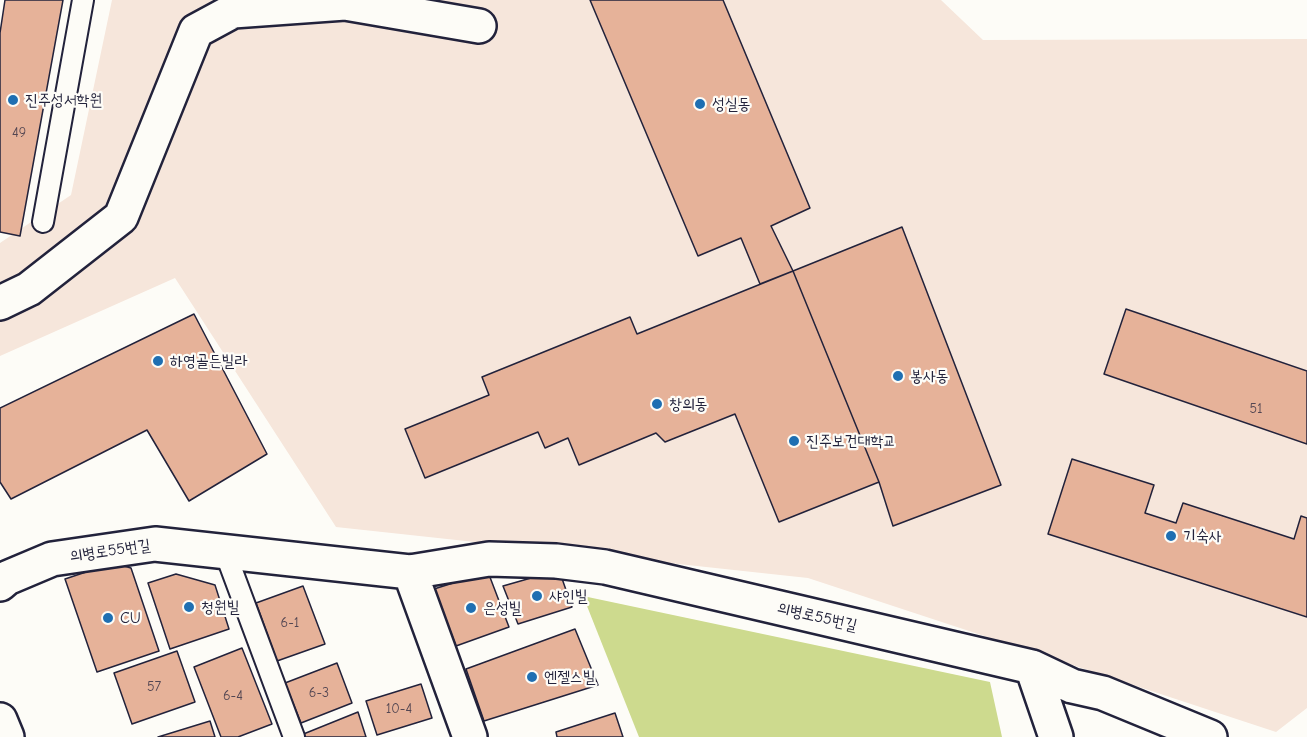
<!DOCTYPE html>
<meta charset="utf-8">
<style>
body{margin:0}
canvas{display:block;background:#fdfcf7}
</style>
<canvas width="1307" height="737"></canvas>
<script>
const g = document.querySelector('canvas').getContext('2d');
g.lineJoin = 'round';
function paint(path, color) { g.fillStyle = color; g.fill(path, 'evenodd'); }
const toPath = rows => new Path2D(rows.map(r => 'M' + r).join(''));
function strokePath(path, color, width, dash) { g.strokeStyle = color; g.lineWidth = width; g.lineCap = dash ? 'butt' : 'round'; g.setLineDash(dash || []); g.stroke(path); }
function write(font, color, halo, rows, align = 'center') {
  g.font = font + ' "Comic Neue","Poor Story",sans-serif'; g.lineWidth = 4.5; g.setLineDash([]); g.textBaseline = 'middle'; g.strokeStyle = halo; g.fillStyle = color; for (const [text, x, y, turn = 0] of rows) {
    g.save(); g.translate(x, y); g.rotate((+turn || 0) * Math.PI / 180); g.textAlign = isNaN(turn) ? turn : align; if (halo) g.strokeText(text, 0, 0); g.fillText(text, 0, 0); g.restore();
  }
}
paint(toPath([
 [112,0,941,0,983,40,1307,39,1307,708,1276,732,808,578,336,527,175,278,0,356,0,243,71,195]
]), '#f6e6db');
paint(toPath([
 [583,596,990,682,1002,737,639,737]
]), '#cdda8e');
const building = toPath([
 [5,0,63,0,20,236,0,232,0,33,5,0],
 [590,0,723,0,810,208,771,226,793,271,760,284,741,238,698,256,590,0],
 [902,227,1001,485,893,526,879,482,793,271,902,227],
 [793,271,879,482,779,522,735,414,665,442,656,433,579,465,568,438,545,448,538,432,425,478,405,429,489,395,482,377,630,317,637,334,793,271],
 [1126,309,1307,371,1307,444,1104,374,1126,309],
 [194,314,267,454,189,501,147,430,11,499,0,482,0,408,194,314],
 [1072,459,1154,485,1145,513,1176,523,1183,503,1294,539,1301,516,1307,518,1307,617,1048,534,1072,459],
 [113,563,131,568,159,651,97,672,65,579,113,563],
 [559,570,572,607,518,624,503,586,559,570],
 [488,572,509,627,456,646,434,589,488,572],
 [176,574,215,585,229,629,170,649,148,583,176,574],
 [303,586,325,644,277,661,256,603,303,586],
 [575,629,598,685,484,721,466,669,575,629],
 [242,648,272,724,238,737,221,737,194,667,242,648],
 [177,651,195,702,132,724,114,673,177,651],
 [337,663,352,703,301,723,285,683,337,663],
 [421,684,432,718,377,735,366,701,421,684],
 [358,712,366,737,302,737,301,735,358,712],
 [615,713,623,737,557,737,556,732,615,713],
 [210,721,215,737,158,737,210,721]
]);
paint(building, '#e6b299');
strokePath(building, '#22223b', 1.5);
const service = toPath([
 [43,222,83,0],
 [225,552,294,737]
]);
const minor = toPath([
 [0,303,29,289,121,217,196,31,233,11,345,3,479,26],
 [410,572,470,737],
 [0,584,7,578,52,559,155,544,410,572,489,559,556,561,605,567,1032,667,1072,686,1103,693,1210,737],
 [1032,667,1056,737]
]);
const tertiary = toPath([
 [0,720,7,737]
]);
strokePath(service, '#22223b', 24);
strokePath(minor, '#22223b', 38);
strokePath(tertiary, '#22223b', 38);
strokePath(service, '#fdfcf7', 20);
strokePath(minor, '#fdfcf7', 33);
strokePath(tertiary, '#fdfcf7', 33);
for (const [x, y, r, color] of [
 [13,100,6,"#1f6fb2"],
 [700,104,6,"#1f6fb2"],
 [158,361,6,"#1f6fb2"],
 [898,376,6,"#1f6fb2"],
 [657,404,6,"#1f6fb2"],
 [794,441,6,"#1f6fb2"],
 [1171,536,6,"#1f6fb2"],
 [537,596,6,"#1f6fb2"],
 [189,607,6,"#1f6fb2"],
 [471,608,6,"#1f6fb2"],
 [108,618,6,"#1f6fb2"],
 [532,677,6,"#1f6fb2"]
]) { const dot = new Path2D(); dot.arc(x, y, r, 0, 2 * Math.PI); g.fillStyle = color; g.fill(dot); strokePath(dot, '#fdfcf7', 2); }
write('14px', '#534652', null, [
 ["49",19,133],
 ["51",1256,409],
 ["6-1",290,623],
 ["57",154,687],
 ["6-3",319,693],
 ["6-4",233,696],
 ["10-4",399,709]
]);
write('16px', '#22223b', '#fdfcf7', [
 ["진주성서학원",25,100],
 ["성실동",712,104],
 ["하영골든빌라",170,361],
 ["봉사동",910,376],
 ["창의동",669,404],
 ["진주보건대학교",806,441],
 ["기숙사",1183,536],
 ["샤인빌",549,596],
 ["청원빌",201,607],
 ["은성빌",483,608],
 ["CU",120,618],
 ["엔젤스빌",544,677]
], 'left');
write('16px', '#22223b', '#fdfcf7', [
 ["의병로55번길",110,551,-8],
 ["의병로55번길",817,617,13]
]);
</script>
